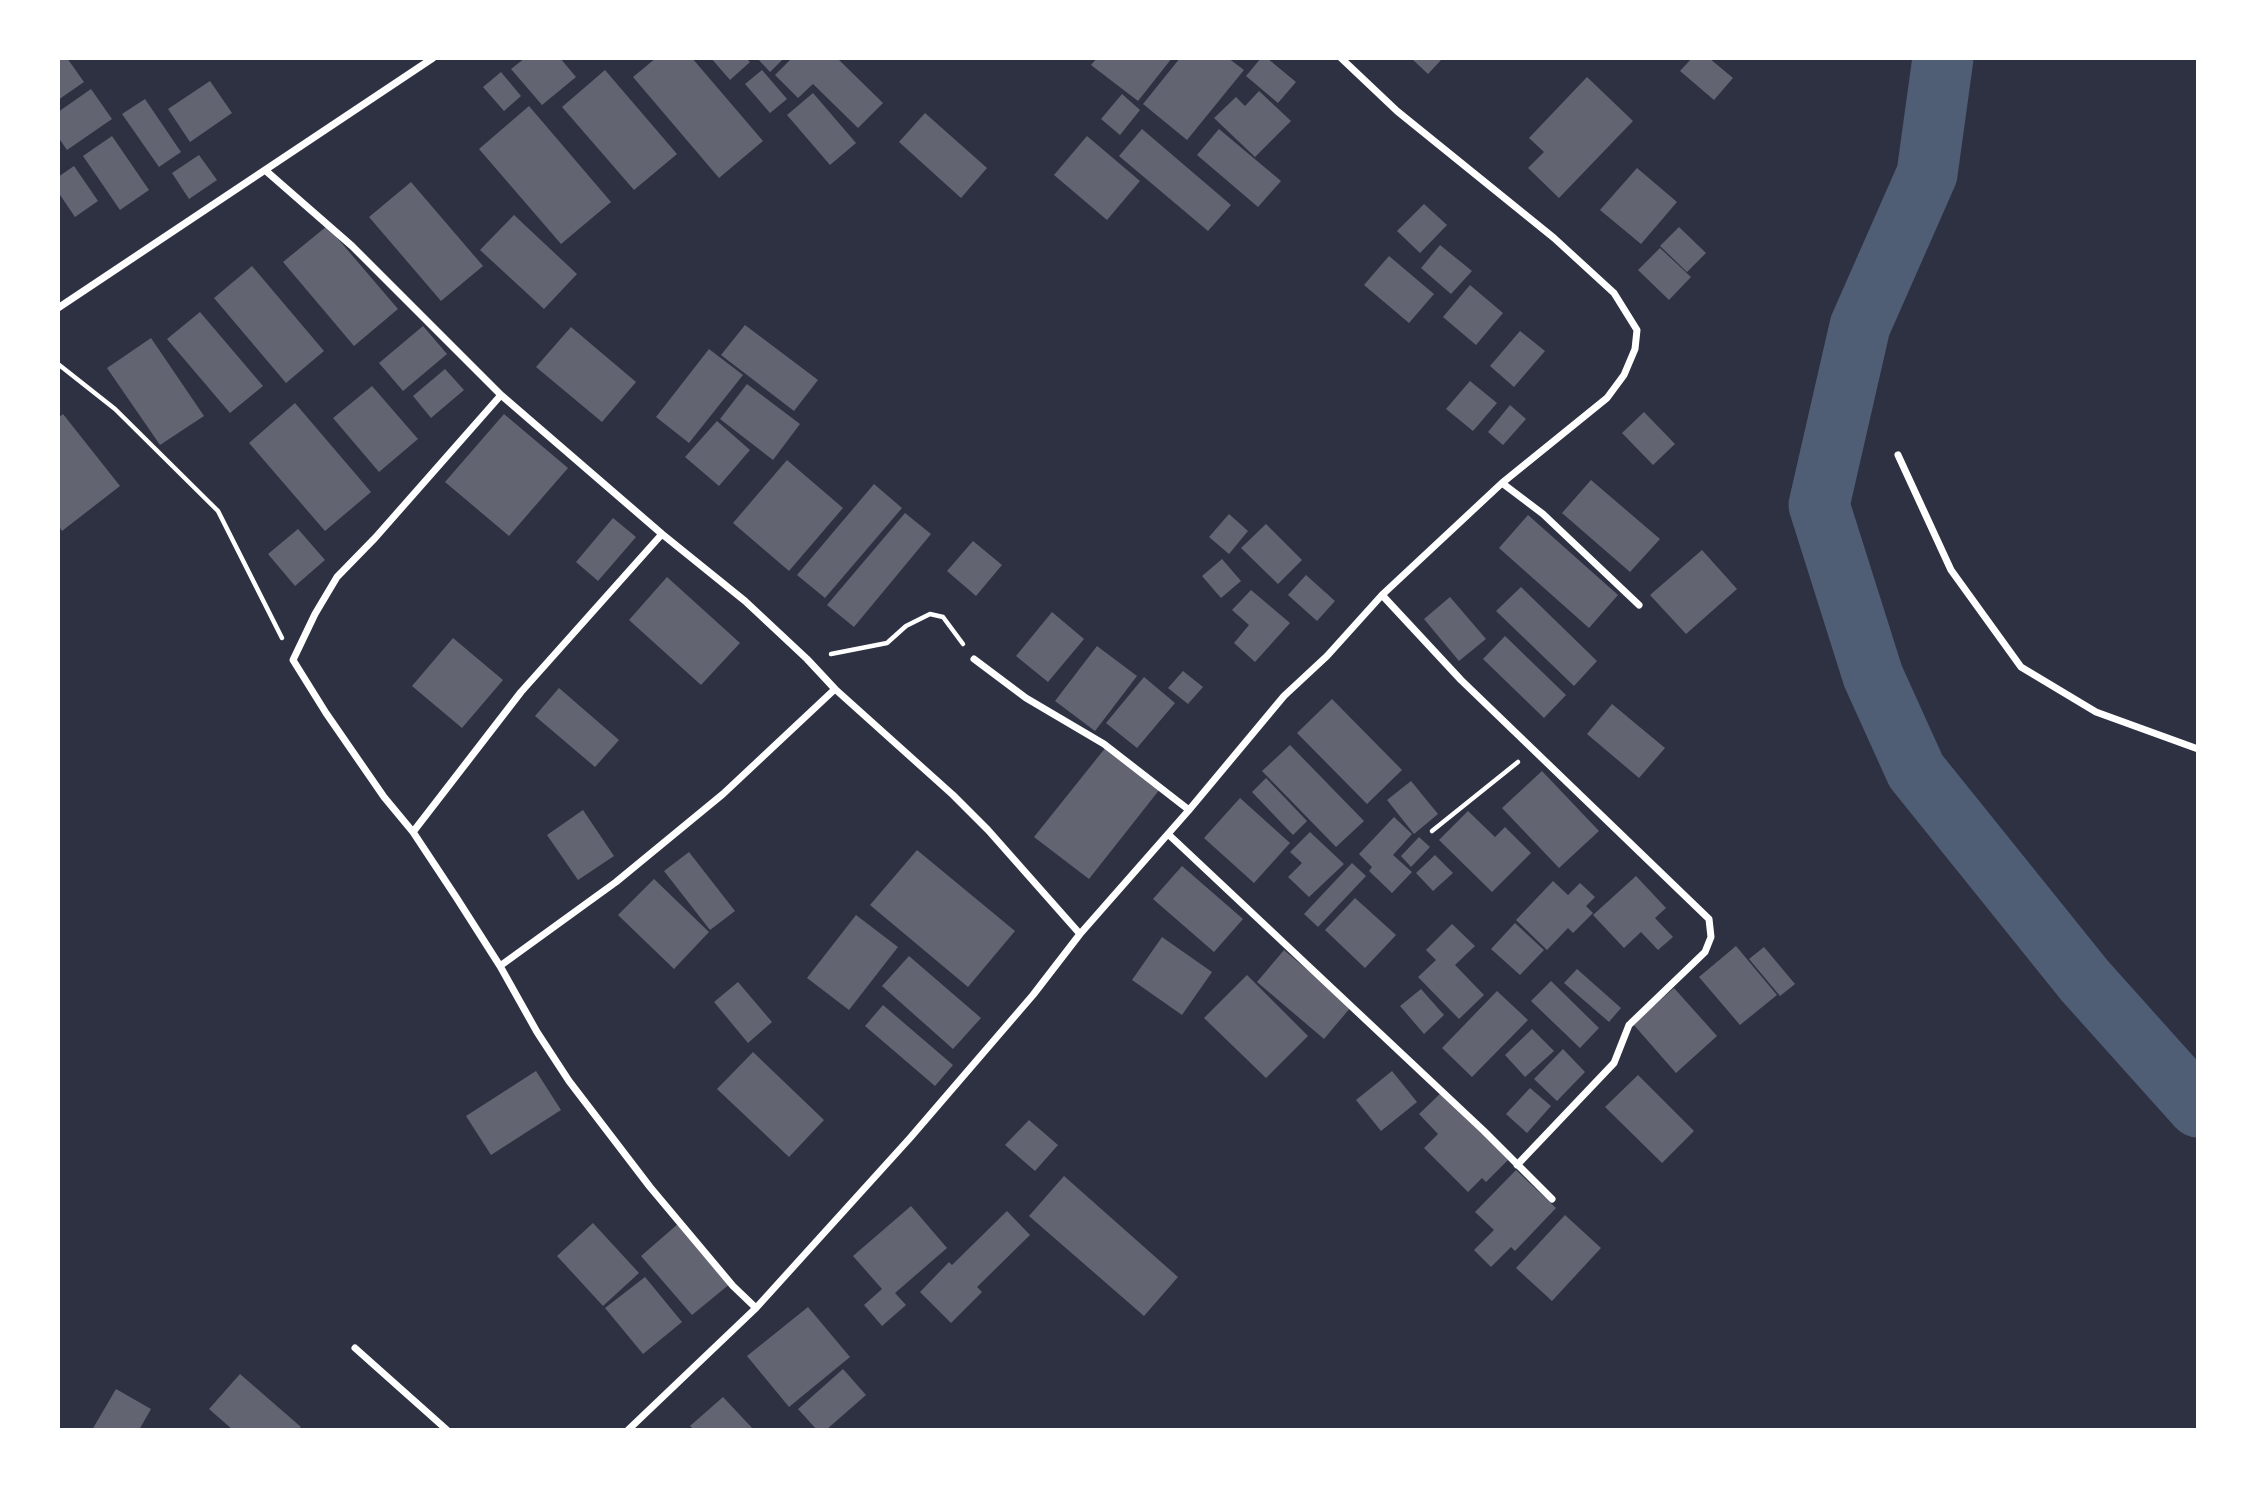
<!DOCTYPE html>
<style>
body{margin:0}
#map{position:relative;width:2256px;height:1488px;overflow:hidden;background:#2d3142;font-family:Overpass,sans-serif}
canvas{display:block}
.frame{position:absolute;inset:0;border:60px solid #fff;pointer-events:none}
</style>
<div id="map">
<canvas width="2256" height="1488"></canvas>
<div class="frame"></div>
</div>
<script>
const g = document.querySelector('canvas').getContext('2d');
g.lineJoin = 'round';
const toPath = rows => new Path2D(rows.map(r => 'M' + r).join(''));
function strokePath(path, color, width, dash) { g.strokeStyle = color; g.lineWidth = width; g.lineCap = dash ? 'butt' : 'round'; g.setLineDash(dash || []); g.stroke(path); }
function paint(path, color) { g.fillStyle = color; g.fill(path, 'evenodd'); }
strokePath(toPath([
 [1943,58,1927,174,1860,326,1819,505,1873,676,1916,771,2085,981,2198,1107]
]), '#4f5d75', 61);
paint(toPath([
 [58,58,67,58,84,82,58,100],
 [525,58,560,58,576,77,542,105,511,69],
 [656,58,692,58,763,141,719,178,633,77],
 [711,58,746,58,750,62,730,80],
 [757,58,784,58,770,72],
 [792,58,837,58,883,103,858,128,813,84,798,98,775,75],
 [1097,58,1172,58,1138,101,1091,65],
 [1180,58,1228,58,1244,70,1187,140,1143,104],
 [1261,58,1267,58,1296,82,1278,103,1246,76],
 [1411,58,1443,58,1428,74],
 [1692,58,1709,58,1733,78,1714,100,1680,71],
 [605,70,677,154,634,190,562,107],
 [762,70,787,99,770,113,745,84],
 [501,72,521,96,504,111,483,87],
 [1587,77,1633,121,1559,198,1528,168,1544,152,1529,138],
 [210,81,232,113,190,142,168,109],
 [91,89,112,119,67,150,58,137,58,112],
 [1259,91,1291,121,1255,157,1214,118,1236,97,1245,106],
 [813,93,856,143,830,165,787,115],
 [1122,94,1140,110,1120,135,1101,119],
 [145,99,181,152,159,167,122,114],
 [529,106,611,202,561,244,479,149],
 [925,113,987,168,961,198,899,142],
 [1142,129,1231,205,1208,231,1119,156],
 [1219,129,1281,181,1258,207,1197,155],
 [112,136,149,190,120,210,83,156],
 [1087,136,1140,181,1107,220,1054,175],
 [199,155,217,180,189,199,172,173],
 [74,166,98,201,75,217,58,192,58,177],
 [1637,168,1677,202,1641,244,1600,210],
 [411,182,483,266,441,301,369,217],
 [1424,204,1447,225,1420,253,1397,231],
 [514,215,577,274,544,309,480,250],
 [327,226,398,309,354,346,283,262],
 [1679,227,1706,253,1687,272,1660,246],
 [1440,245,1472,271,1451,294,1421,268],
 [1660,248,1691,277,1669,300,1638,270],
 [1389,256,1434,294,1409,323,1364,285],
 [252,266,324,351,286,383,214,298],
 [1470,285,1503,313,1476,345,1443,317],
 [200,312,263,386,230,413,167,339],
 [745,325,818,380,794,411,721,355],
 [423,326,447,354,403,391,379,363],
 [571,327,636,382,602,422,536,367],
 [1520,331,1545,351,1514,387,1490,366],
 [151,338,204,416,160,445,107,368],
 [709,349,743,375,689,443,656,417],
 [445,369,464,390,431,418,413,396],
 [1470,381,1497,403,1473,431,1446,409],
 [747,384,800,424,773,460,720,419],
 [372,386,418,439,379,472,333,418],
 [295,403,371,492,325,531,249,443],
 [1510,405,1526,419,1503,445,1488,432],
 [1644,412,1675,444,1653,465,1622,433],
 [63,414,120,486,62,531,58,525,58,418],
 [504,414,568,468,509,536,445,482],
 [717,421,750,450,719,486,685,457],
 [787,460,843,508,789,571,733,523],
 [1591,480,1660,539,1630,572,1562,513],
 [874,484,902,508,825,598,797,575],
 [905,513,931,534,854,627,827,605],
 [1229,514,1248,531,1229,554,1209,537],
 [1528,515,1618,595,1589,628,1499,548],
 [613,518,636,537,598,581,576,562],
 [1266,524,1302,560,1278,584,1241,548],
 [298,529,325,560,295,586,268,554],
 [973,541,1002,565,976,596,947,571],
 [1702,550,1737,589,1686,634,1650,595],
 [1222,559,1241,581,1221,598,1202,576],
 [1306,575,1335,601,1317,621,1288,595],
 [667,577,740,643,701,685,629,620],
 [1521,587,1597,661,1574,686,1496,611],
 [1251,590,1290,623,1255,662,1234,643,1249,625,1232,610],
 [1450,597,1486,639,1459,661,1424,619],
 [1052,612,1084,639,1048,682,1016,656],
 [1505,636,1566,695,1544,718,1483,659],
 [453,638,503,680,462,728,412,686],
 [1097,646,1137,676,1095,731,1055,701],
 [1183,671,1203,687,1188,704,1168,688],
 [1144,677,1175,703,1137,748,1106,723],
 [559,688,619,740,595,767,535,716],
 [1332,699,1402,770,1367,804,1297,733],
 [1612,704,1665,748,1639,778,1587,734],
 [1290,745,1364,821,1336,847,1262,771],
 [1106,747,1160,789,1089,879,1034,837],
 [1542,771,1599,831,1559,868,1502,808],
 [1266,778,1307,821,1293,835,1252,792],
 [1411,781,1438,814,1414,834,1387,800],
 [1240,798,1290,843,1254,883,1204,838],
 [583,810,614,856,578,880,547,835],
 [1468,811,1495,837,1505,827,1531,853,1492,892,1439,840],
 [1394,817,1412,834,1393,855,1412,872,1392,893,1369,871,1372,867,1359,854],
 [1310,832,1344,864,1309,897,1288,877,1302,863,1290,852],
 [1419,837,1430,847,1411,867,1401,856],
 [917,850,1015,931,968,987,870,905],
 [689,852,735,911,710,930,664,871],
 [1435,855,1453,873,1433,891,1416,873],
 [1352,863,1366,876,1318,927,1304,914],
 [1182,866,1243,919,1214,952,1153,899],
 [1636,876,1666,908,1655,918,1673,937,1658,950,1641,932,1624,948,1593,915],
 [654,879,709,932,674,969,618,915],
 [1553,881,1568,895,1580,883,1595,897,1586,906,1593,913,1573,933,1568,928,1547,950,1516,920],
 [1355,898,1396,935,1365,968,1325,930],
 [856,915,898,947,849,1010,807,978],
 [1515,923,1544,950,1520,975,1491,949],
 [1452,924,1475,946,1455,965,1484,995,1459,1019,1418,977,1436,960,1426,950],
 [1162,937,1212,972,1182,1015,1132,980],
 [1736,946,1777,995,1740,1025,1699,977],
 [1764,947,1795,984,1780,996,1749,959],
 [1284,950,1351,1007,1324,1039,1257,982],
 [909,956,981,1018,953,1049,882,986],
 [1577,969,1621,1008,1609,1022,1564,983],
 [1247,975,1308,1036,1266,1078,1204,1018],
 [1551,981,1599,1028,1580,1048,1531,1001],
 [738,982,772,1022,748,1043,714,1002],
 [1674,988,1717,1036,1676,1073,1633,1024],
 [1421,989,1444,1015,1424,1034,1400,1006],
 [1497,991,1528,1020,1472,1077,1442,1048],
 [883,1005,953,1065,935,1086,865,1026],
 [1532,1029,1554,1051,1525,1077,1505,1055],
 [1563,1049,1585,1072,1557,1101,1534,1079],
 [753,1052,824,1120,789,1157,717,1089],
 [536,1071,561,1110,491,1155,466,1116],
 [1392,1071,1417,1102,1381,1131,1356,1100],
 [1638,1075,1694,1131,1662,1163,1605,1107],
 [1530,1088,1551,1106,1527,1133,1506,1114],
 [1442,1092,1508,1160,1486,1182,1482,1178,1468,1192,1424,1148,1438,1134,1419,1114],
 [1029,1120,1058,1145,1035,1171,1005,1145],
 [1516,1170,1556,1208,1515,1251,1511,1247,1491,1267,1474,1250,1494,1230,1475,1212],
 [1064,1176,1178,1277,1144,1316,1029,1216],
 [911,1206,947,1248,895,1293,906,1305,882,1326,864,1305,882,1289,853,1256],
 [1007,1211,1030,1235,977,1287,982,1292,951,1323,920,1292,949,1262,952,1265],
 [1565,1215,1601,1248,1552,1301,1516,1268],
 [593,1223,639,1273,603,1306,557,1256],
 [679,1223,731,1283,692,1315,641,1256],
 [645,1277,682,1322,643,1354,605,1308],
 [808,1307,850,1357,789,1407,747,1356],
 [843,1369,866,1395,826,1430,817,1430,798,1409],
 [240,1374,301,1427,298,1430,233,1430,209,1409],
 [116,1389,151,1409,139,1430,92,1430],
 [723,1397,754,1430,694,1430,690,1426]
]), '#626471');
strokePath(toPath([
 [58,364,115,409,218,511,282,638],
 [831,654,887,643,906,626,930,614,943,617,963,644],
 [1432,831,1518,762]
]), '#fff', 4.5);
strokePath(toPath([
 [265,170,352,246,501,395,662,534,745,601,807,659,835,689],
 [58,308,433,58],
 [501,395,375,538,337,577,315,614,293,660,326,713,384,797,413,832,456,897,500,966,537,1032,569,1081,650,1187,733,1286,756,1308],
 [1898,455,1951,570,2021,667,2096,712,2198,749],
 [1502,483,1543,514,1639,605],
 [1382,595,1461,680,1709,919,1711,937,1705,952,1629,1025,1614,1063,1517,1165],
 [974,659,1026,698,1104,744,1189,810],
 [413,832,521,692,662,534],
 [1168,834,1484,1131,1552,1199],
 [500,966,616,882,723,794,835,689,953,795,988,830,1080,934],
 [355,1348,447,1430],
 [628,1430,756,1308,910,1138,1033,995,1080,934,1189,810,1284,696,1327,656,1382,595,1502,483,1607,398,1624,375,1635,349,1637,330,1614,293,1554,238,1397,111,1341,58]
]), '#fff', 7);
</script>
